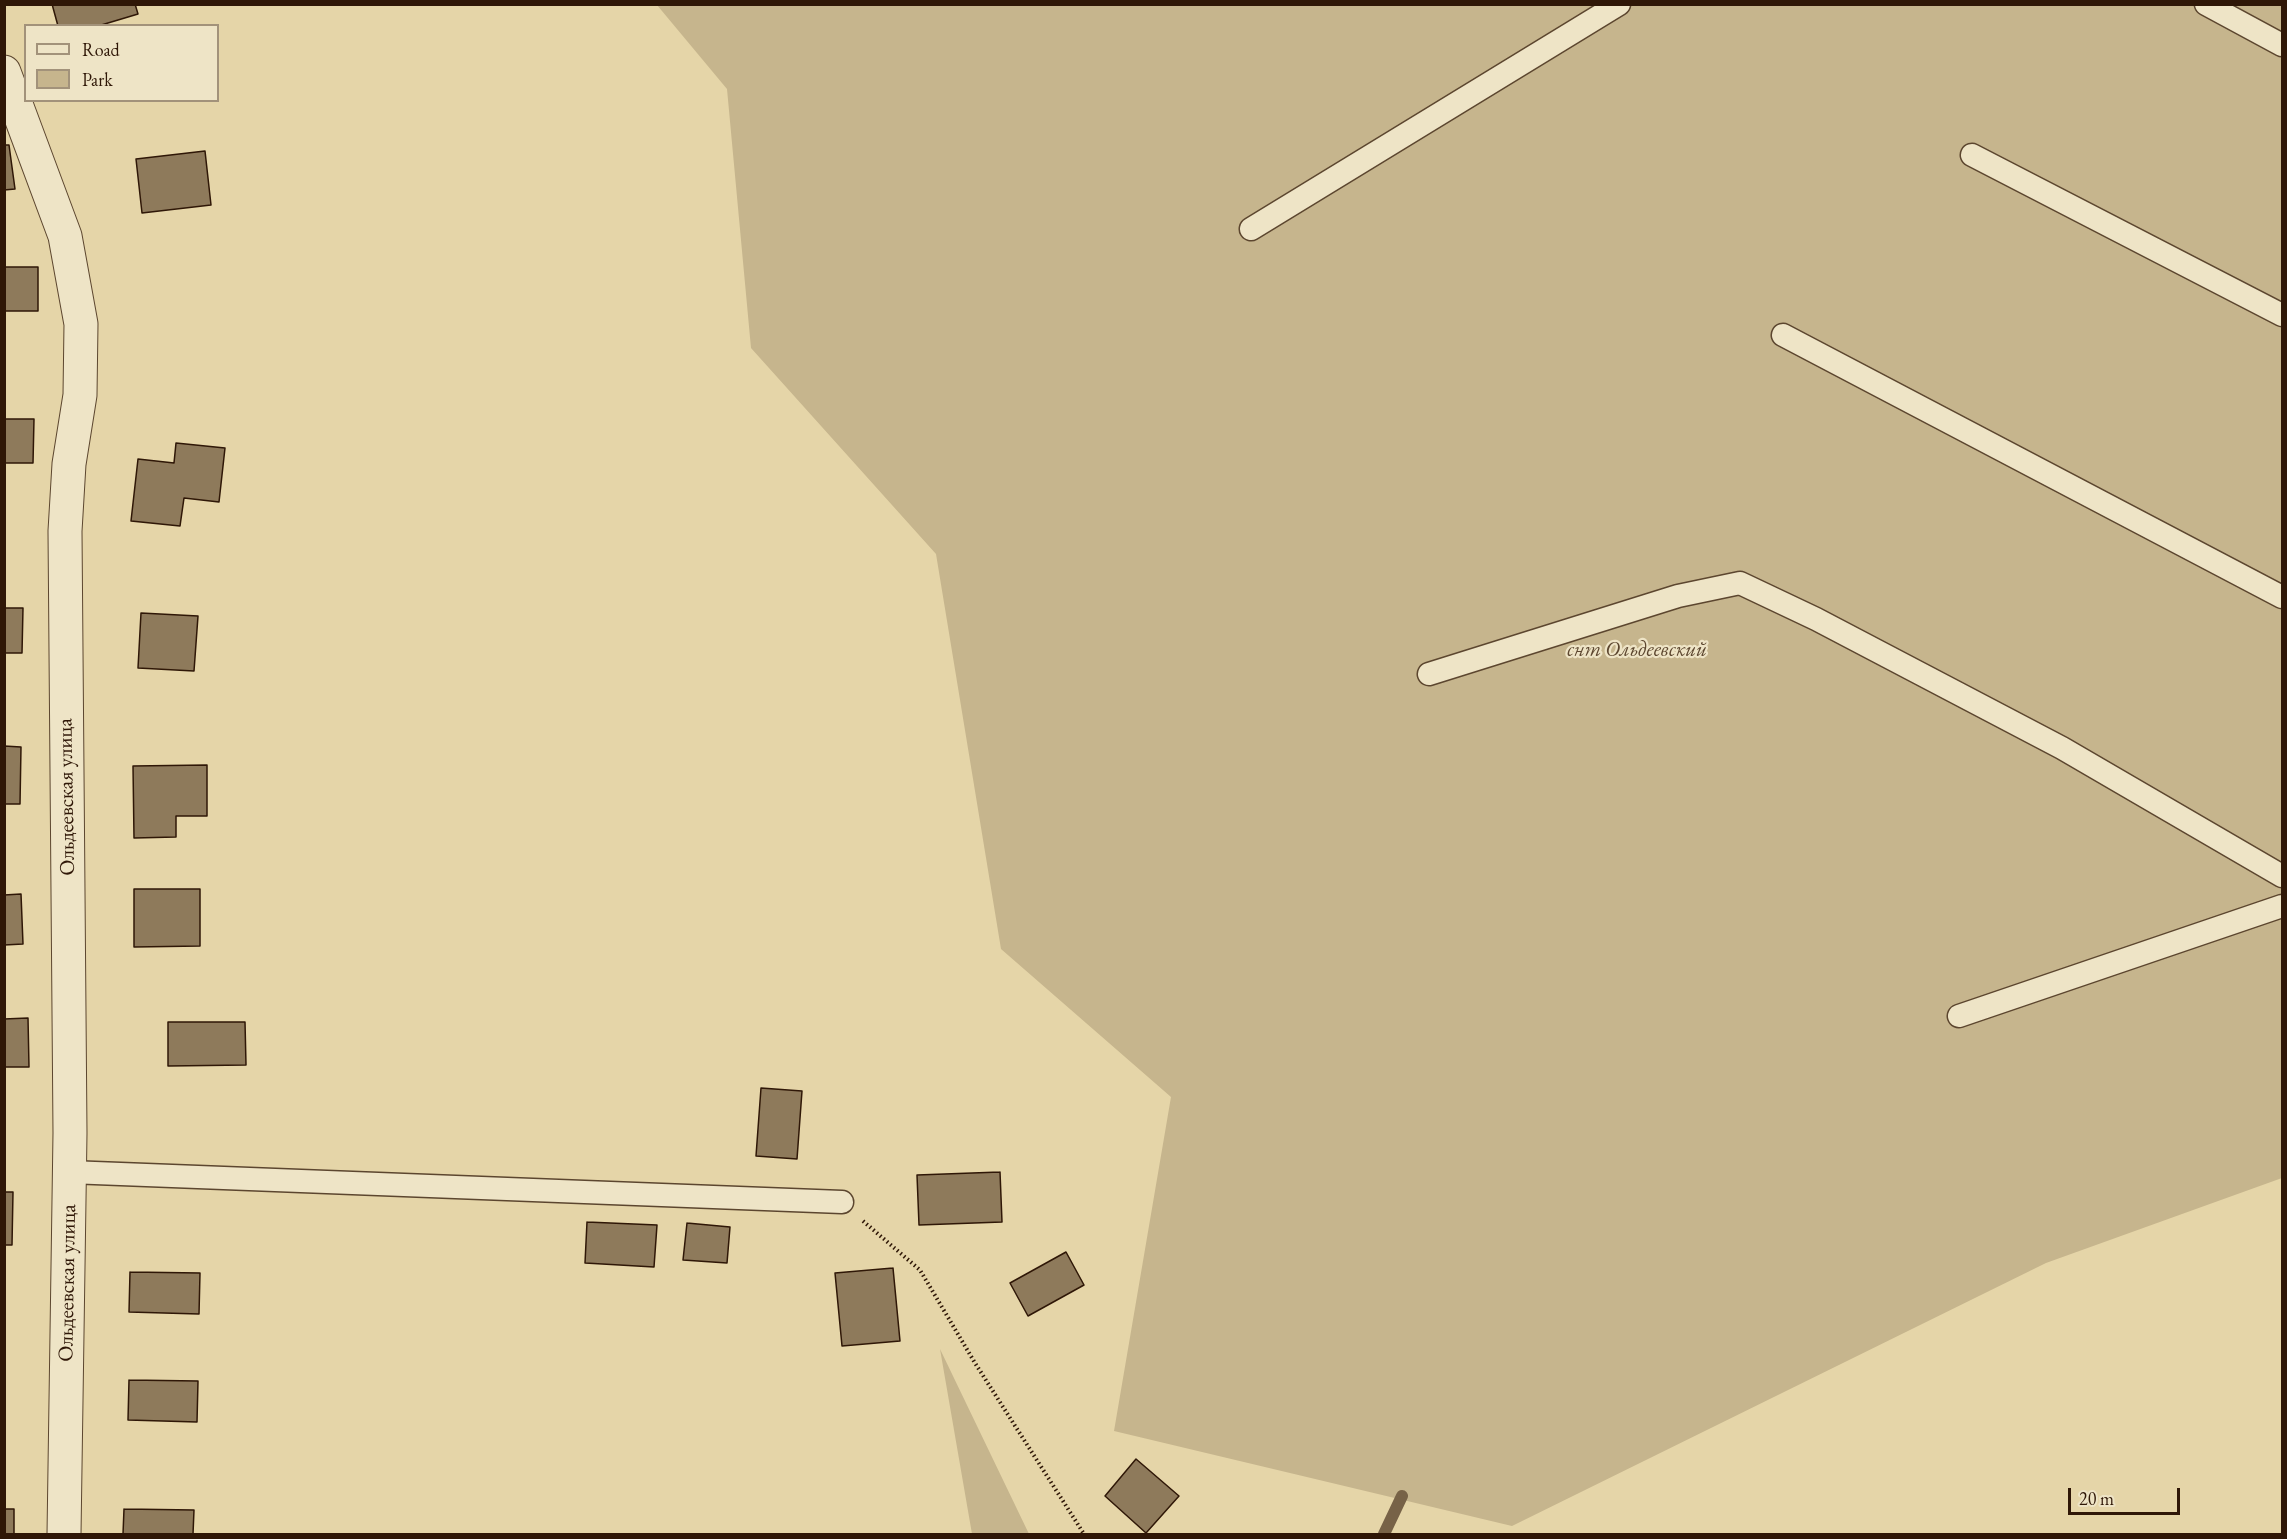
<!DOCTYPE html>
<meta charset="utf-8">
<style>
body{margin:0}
#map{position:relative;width:2287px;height:1539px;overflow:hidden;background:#e5d5a8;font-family:"EB Garamond",serif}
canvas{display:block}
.frame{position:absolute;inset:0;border:6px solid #2f1707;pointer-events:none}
.legend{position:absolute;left:24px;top:24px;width:195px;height:78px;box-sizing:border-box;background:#eee4c6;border:2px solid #a2927a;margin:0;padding:8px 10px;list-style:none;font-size:18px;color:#2f1707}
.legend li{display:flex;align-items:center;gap:12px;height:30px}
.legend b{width:30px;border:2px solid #a2927a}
.scale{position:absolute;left:2068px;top:1488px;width:112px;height:27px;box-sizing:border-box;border:3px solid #2f1707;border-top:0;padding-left:8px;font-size:18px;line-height:21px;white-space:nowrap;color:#2f1707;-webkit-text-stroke:4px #eee4c6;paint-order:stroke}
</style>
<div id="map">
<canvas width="2287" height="1539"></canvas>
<div class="frame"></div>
<ul class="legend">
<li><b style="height:8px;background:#eee4c6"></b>Road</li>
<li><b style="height:16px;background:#c6b58d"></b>Park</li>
</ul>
<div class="scale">20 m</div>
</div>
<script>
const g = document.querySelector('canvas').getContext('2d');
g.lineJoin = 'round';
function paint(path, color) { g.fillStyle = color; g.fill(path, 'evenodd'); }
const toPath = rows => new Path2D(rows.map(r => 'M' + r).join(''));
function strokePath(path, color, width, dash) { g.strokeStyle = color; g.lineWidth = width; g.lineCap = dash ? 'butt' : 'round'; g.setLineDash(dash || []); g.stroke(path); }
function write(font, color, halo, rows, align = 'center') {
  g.font = font + ' "EB Garamond",serif'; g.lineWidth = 4.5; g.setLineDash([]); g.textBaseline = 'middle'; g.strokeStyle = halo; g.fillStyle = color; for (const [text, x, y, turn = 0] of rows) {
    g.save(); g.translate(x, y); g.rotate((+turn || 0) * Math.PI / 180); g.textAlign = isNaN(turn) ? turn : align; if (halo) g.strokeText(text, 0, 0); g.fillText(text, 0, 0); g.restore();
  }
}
paint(toPath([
 [657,5,2282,5,2282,1178,2046,1263,1512,1526,1114,1431,1171,1097,1001,949,936,554,751,348,727,89],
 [940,1349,1029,1534,972,1534]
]), '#c6b58d');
strokePath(toPath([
 [1384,1534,1402,1496]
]), '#776247', 12);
const building = toPath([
 [52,4,135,4,138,14,98,26,58,26,52,4],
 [4,145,9,145,15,189,4,190,4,145],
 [205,151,211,205,142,213,136,159,205,151],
 [4,267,38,267,38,311,4,311,4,267],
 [4,419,34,419,33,463,4,463,4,419],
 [176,443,225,448,219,502,184,498,180,526,131,521,138,459,174,463,176,443],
 [4,608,23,608,22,653,4,653,4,608],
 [141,613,198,616,194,671,138,668,141,613],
 [4,746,21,747,20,804,4,804,4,746],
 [207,765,207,816,176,816,176,837,134,838,133,766,207,765],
 [134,889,200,889,200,946,134,947,134,889],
 [21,894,23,944,4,945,4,895,21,894],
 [28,1018,29,1067,4,1067,4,1019,28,1018],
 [168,1022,245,1022,246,1065,168,1066,168,1022],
 [761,1088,802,1091,797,1159,756,1156,761,1088],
 [1000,1172,1002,1222,919,1225,917,1175,1000,1172],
 [4,1192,13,1192,12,1245,4,1245,4,1192],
 [587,1222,657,1225,654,1267,585,1263,587,1222],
 [687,1223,730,1227,727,1263,683,1260,687,1223],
 [1066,1252,1084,1285,1028,1316,1010,1283,1066,1252],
 [893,1268,900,1341,842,1346,835,1273,893,1268],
 [130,1272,200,1273,199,1314,129,1312,130,1272],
 [129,1380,198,1381,197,1422,128,1420,129,1380],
 [1136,1459,1179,1496,1146,1533,1105,1496,1136,1459],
 [4,1509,14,1509,14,1534,4,1534,4,1509],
 [124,1509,194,1510,193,1534,123,1534,124,1509]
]);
paint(building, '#8e7a5b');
strokePath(building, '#2f1707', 1.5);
const service = toPath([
 [2206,4,2282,45],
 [1972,155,2282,315],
 [1251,229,1619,4],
 [1783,335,2282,597],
 [1429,674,1678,596,1740,583,1816,619,2062,748,2282,876],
 [1959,1016,2282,906],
 [69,1172,842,1202]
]);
const minor = toPath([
 [4,72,65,236,81,324,80,395,69,464,65,531,70,1133,64,1534]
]);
strokePath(service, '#5c462f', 25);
strokePath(minor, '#5c462f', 35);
strokePath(toPath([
 [863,1221,920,1270,975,1363,1084,1534]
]), '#2f1707', 4, [1.5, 3]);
strokePath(service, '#eee4c6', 22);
strokePath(minor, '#eee4c6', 33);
write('italic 21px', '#5c462f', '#eee4c6', [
 ["снт Ольдеевский",1637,650]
]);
write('21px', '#2f1707', '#eee4c6', [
 ["Ольдеевская улица",67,797,-91],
 ["Ольдеевская улица",68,1283,-89]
]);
</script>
